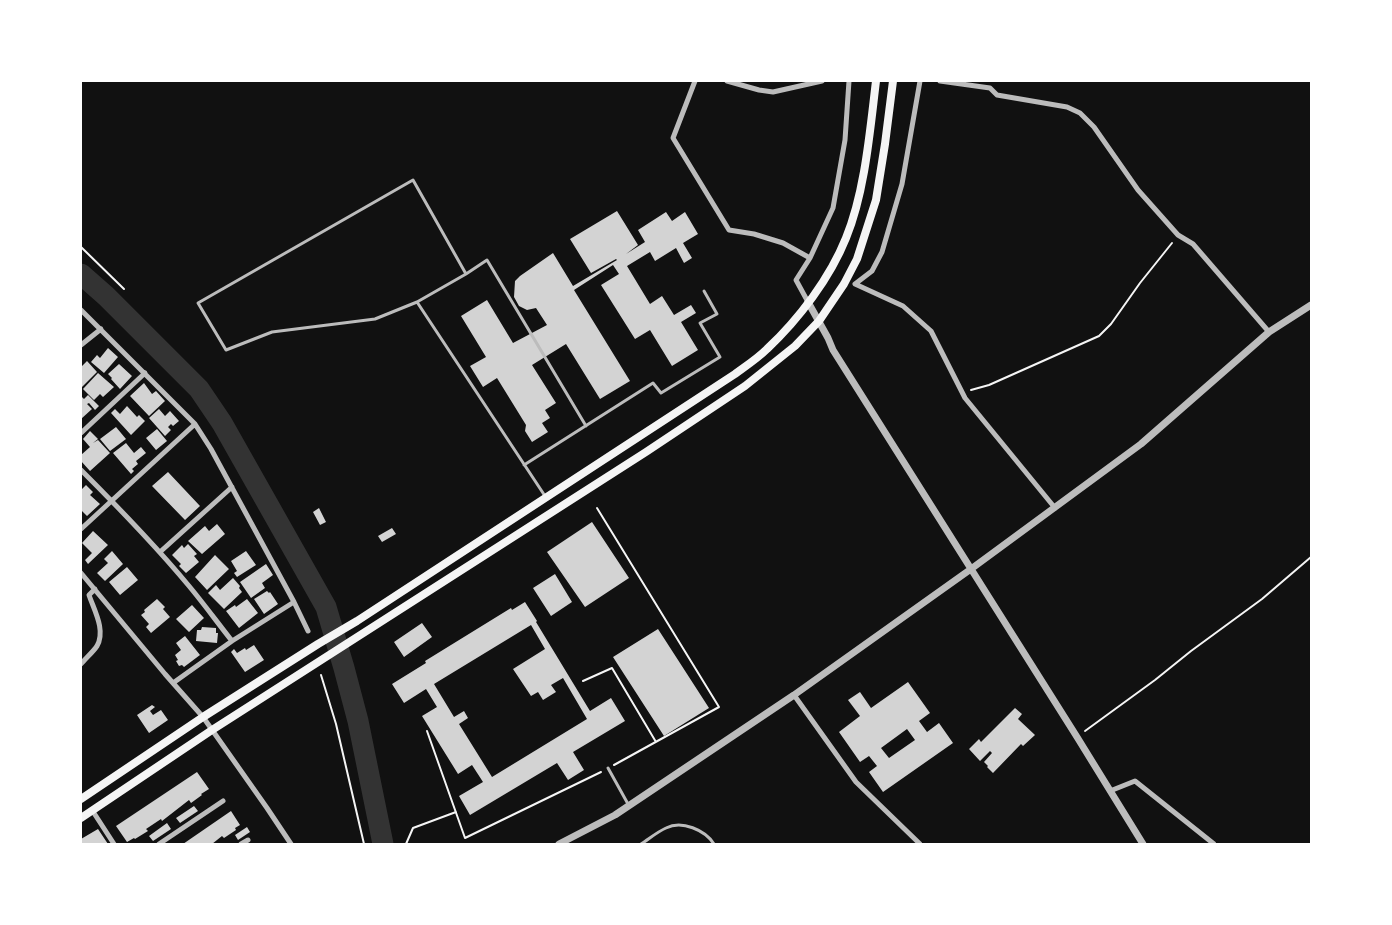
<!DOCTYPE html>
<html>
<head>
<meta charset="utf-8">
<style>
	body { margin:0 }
	#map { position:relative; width:1392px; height:925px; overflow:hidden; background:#111; font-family:"Asap Condensed",sans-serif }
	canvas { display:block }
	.frame { position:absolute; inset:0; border:82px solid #fff; pointer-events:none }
</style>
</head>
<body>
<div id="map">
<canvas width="1392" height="925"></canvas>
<div class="frame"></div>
</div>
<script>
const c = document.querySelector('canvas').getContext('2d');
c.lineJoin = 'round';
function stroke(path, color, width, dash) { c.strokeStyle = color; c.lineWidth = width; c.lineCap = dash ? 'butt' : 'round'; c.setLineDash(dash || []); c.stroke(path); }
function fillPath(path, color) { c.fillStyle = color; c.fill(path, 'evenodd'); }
const river = new Path2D(`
	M81 274 106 296 199 389 222 423 326 607 344 668 358 721 383 844`);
const building = new Path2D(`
	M617 211 638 245 626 254 645 242 638 230 666 212 672 221 685 212 698 234 683 243 692 258 684 263 676 248 655 261 650 252 627 266 650 304 662 296 674 315 691 305 696 313 681 322 698 350 672 366 650 330 635 339 601 285 619 274 613 265 574 290 630 381 600 399 566 344 532 365 556 403 545 410 550 418 542 423 548 432 532 442 525 431 526 425 497 378 483 387 470 366 486 357 461 316 487 300 513 343 547 325 536 308 527 310 519 306 514 297 515 281 520 276 553 253 573 286 617 260 616 259 591 273 570 239Z
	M108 348 118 357 104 373 91 362 97 355 100 358Z
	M87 361 97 372 81 388V367Z
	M119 364 132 376 120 389 111 379 112 378 108 374Z
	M98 373 114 387 103 397 100 394 94 400 83 389Z
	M144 383 152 394 156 391 165 401 149 416 130 396Z
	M88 395 99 406 95 410 89 403 87 404 92 409 81 419V396L84 399Z
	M127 406 137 417 139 415 145 421 131 435 111 413 115 409 120 414Z
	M159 409 165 416 170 411 179 421 173 426 171 424 168 427 171 430 165 436 149 418Z
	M116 427 126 439 110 451 100 439Z
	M157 429 167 441 156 450 146 438Z
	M90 431 98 439 93 443 98 440 110 453 90 471 81 461V455L90 447 83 439Z
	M126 443 134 453 141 447 146 453 136 461 138 464 132 469 134 471 131 474 113 453Z
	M168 472 200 506 185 520 152 486Z
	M86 485 93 492 90 495 100 504 87 516 81 510V490Z
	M319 508 326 522 320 525 313 512Z
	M592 522 629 578 585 607 547 552Z
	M217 524 225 534 202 554 188 541 205 526 209 531Z
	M392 528 396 534 382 542 378 536Z
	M93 531 108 545 88 564 85 560 92 553 82 543Z
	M188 544 197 554 194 556 199 562 186 573 179 566 181 564 172 555 182 545 184 548Z
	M112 551 123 564 105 581 97 573 108 563 104 559Z
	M246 551 256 565 237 577 234 573 237 571 231 561Z
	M215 555 229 569 207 590 195 577Z
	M266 564 273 575 262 583 265 588 251 598 240 582Z
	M127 567 138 580 120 595 109 582Z
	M555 574 572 602 551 616 533 588Z
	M233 578 240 586 239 588 242 592 224 609 208 593 216 585 220 590Z
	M267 591 269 593 270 592 278 604 264 614 254 599Z
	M157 599 165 607 163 609 170 617 151 633 146 627 149 624 141 615 145 612 144 610Z
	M247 599 258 613 239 628 226 611 235 605 236 607Z
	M525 602 537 621 536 622 590 711 611 698 625 721 573 752 584 770 568 780 557 763 470 815 459 796 483 782 472 765 458 774 422 716 437 707 426 689 404 703 392 684 426 663 425 661 511 608 512 610ZM531 625 545 649 513 669 531 696 538 692 543 700 556 692 551 685 563 678 587 719 492 777 459 724 468 718 464 711 454 717 434 684Z
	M192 605 204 618 189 632 176 619Z
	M422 623 432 637 404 657 394 642Z
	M202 627 216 628V633H218L217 643 196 641 197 630H201Z
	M658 629 709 708 664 736 613 657Z
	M185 636 200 655 184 667 182 665 179 666 176 661 178 660 175 655 181 650 176 643Z
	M254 645 264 660 245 672 231 652 234 649 237 653 245 648 246 650Z
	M908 682 930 713 919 721 927 732 939 723 953 743 883 792 869 772 877 766 869 756 860 762 839 732 860 716 848 700 860 692 871 708ZM907 729 915 740 889 758 881 748Z
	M152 705 155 707 150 711 153 715 161 710 168 720 149 733 137 715Z
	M1015 708 1022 714 1018 719 1035 735 1023 746 1021 744 993 773 987 767 988 766 984 762 992 753 990 751 980 761 969 749 979 739 981 742Z
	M197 772 209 789 201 794 202 795 191 803 189 800 162 821 161 819 146 829 148 831 135 839 134 838 127 842 116 826Z
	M194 806 198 811 180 823 176 818Z
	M231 811 240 825 235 828 236 830 224 838 222 836 212 844H183Z
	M167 823 171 829 153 841 149 836Z
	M247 827 250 832 238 840 235 835Z
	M98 829 108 844H81V839Z`);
const path = new Path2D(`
	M81 247 124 289
	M971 390 989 385 1099 336 1111 324 1140 283 1172 243
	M597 508 719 707 614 765
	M321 675 336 724 364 844
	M583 681 612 668 656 742
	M427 731 465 838 601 772
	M1085 731 1155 680 1191 651 1262 599 1311 557
	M406 844 413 828 456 812`);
const service = new Path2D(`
	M466 274 413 180 198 303 226 350 272 332 375 319 417 302 466 274 487 260 586 426
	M417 302 545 496
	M524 465 653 383 661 393 720 357 700 323 717 314 704 291
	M608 768 628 804
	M641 844C649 839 657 832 666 828 682 820 705 830 714 844`);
const minor = new Path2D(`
	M695 81 673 138 729 230 754 234 783 243 810 258
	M727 81 759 90 773 92 822 81
	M920 81 902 184 882 252 872 271 855 284 903 306 931 331 965 398 1055 508
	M940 81 990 88 997 95 1067 107 1080 113 1094 127 1138 190 1178 235 1193 244 1269 332
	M808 302 796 280 810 258 833 208 845 140 849 81
	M81 310 195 424 211 449 294 602 232 641 173 683
	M81 345 101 329
	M81 433 145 373
	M81 470C118 507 155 545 189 586 204 604 217 622 232 641
	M81 529 195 424
	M160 552 232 487
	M81 573 165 674 203 717 267 808 291 844
	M294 602 308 631
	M81 664C86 658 93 652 97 646 106 630 94 610 89 595L95 589
	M794 695 856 782 920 844
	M1110 791 1135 781 1214 844
	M92 810 114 844
	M159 844 223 801
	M241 844 248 840`);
const tertiary = new Path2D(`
	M808 302 828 338 833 350 1077 737 1143 844
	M559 844 615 815 794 695 971 569 1141 444 1269 332 1311 305`);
const primary = new Path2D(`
	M81 799 203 717 318 644 357 621 735 374C746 366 758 358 767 349 799 319 830 278 846 238 865 192 870 130 876 81
	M81 818 212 730 646 452 745 386 795 346 819 321 844 284 857 259 876 200 885 144 893 81`);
stroke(river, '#333', 21);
fillPath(building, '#d3d3d3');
stroke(path, '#f5f5f5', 2);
stroke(service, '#bcbcbc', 3);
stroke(minor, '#bcbcbc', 5);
stroke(tertiary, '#bcbcbc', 7);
stroke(primary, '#f5f5f5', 8);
</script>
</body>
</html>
